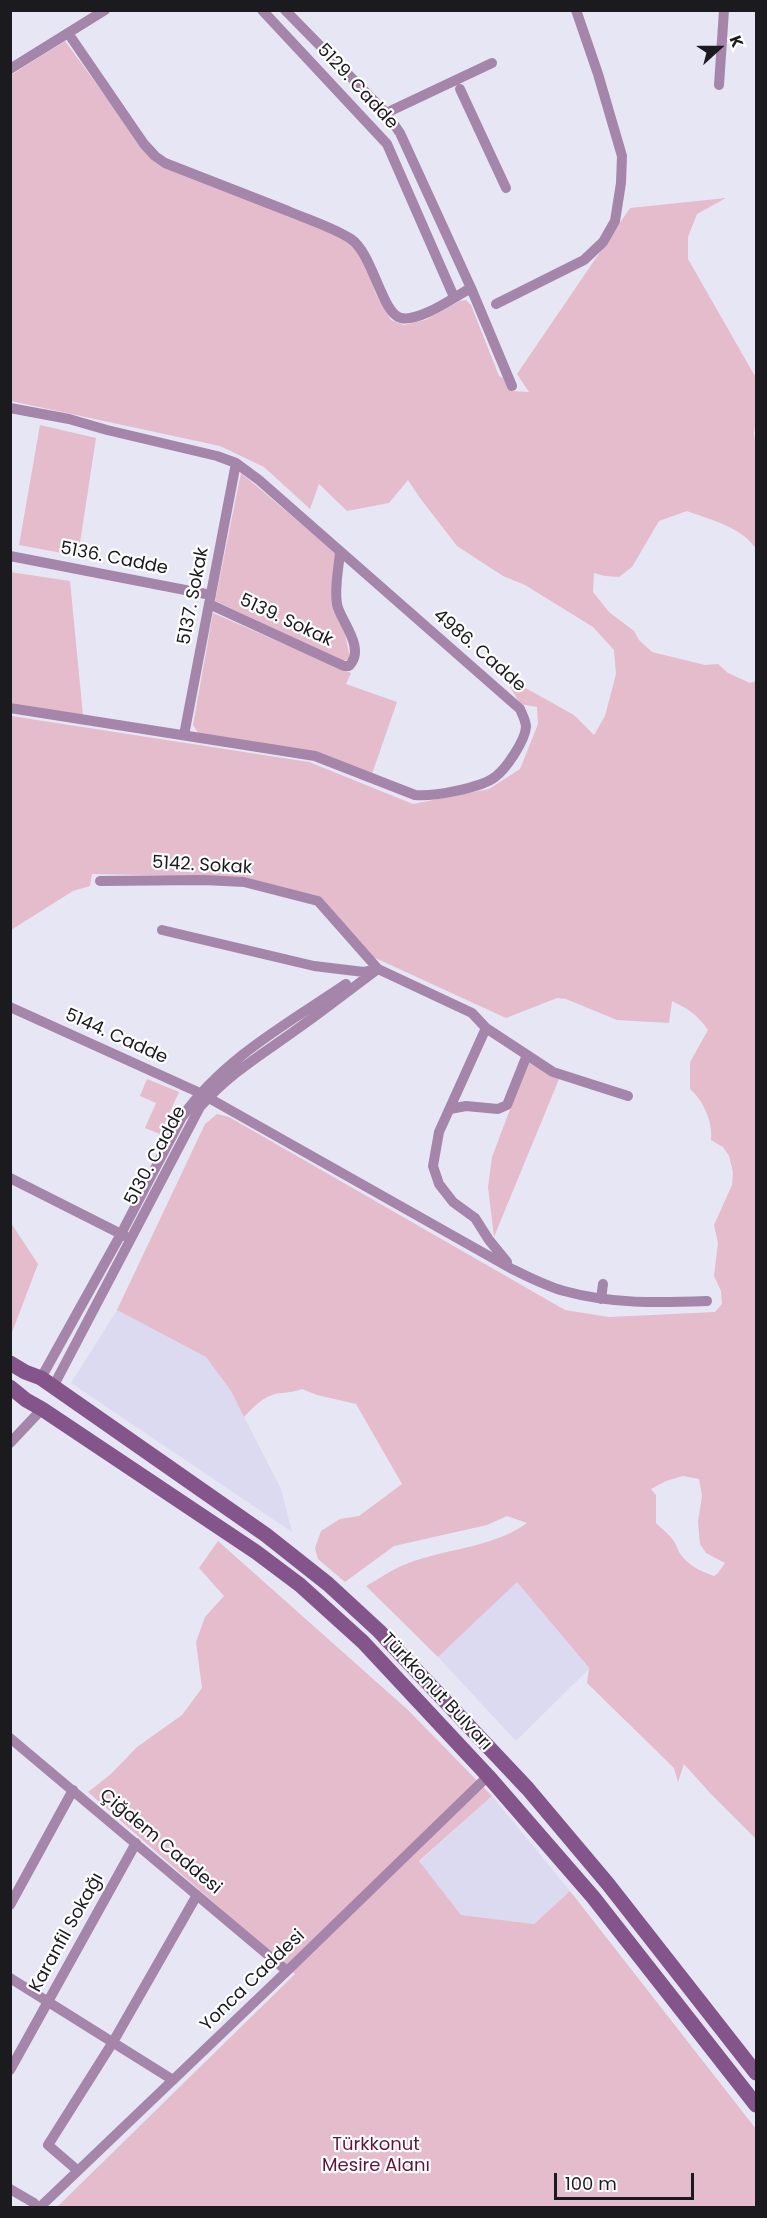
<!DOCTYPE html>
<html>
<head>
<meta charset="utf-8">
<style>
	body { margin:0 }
	#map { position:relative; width:767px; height:2218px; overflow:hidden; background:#e7e6f5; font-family:Poppins,sans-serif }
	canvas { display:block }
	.frame { position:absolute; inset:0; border:12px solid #1a1a1f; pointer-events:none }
	.north { position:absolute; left:689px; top:18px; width:60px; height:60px; -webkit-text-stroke:4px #fff; paint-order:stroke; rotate:69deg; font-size:16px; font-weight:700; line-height:24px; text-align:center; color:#1a1a1f }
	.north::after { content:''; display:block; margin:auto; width:21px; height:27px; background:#1a1a1f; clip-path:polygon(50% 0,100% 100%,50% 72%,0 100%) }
	.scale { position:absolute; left:554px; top:2173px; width:140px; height:27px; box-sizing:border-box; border:3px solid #1a1a1f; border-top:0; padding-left:8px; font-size:18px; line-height:21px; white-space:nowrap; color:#1a1a1f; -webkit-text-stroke:4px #fff; paint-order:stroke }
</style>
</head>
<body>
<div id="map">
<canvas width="767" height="2218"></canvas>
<div class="frame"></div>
<div class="north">K</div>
<div class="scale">100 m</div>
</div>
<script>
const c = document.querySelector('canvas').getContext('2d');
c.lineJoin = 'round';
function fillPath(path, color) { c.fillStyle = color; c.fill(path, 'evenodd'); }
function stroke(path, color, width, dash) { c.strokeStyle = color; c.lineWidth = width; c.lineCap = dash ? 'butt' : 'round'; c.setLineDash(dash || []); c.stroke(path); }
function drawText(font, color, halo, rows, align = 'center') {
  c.font = font + ' Poppins,sans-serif'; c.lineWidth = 4.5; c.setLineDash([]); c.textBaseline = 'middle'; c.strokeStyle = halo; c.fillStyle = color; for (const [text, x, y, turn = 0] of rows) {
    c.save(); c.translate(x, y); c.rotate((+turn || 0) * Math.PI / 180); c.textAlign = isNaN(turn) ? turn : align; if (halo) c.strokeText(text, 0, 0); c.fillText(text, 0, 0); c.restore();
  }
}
const built = new Path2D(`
	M117 1310 207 1357 231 1391 281 1489 292 1532 71 1383Z
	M517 1581 589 1669 516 1741 438 1657Z
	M492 1796 570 1891 534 1924 461 1915 419 1862Z`);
const green = new Path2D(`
	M65 41 148 154 343 237 365 257 375 292 391 320 404 325 425 320 460 301 466 300 471 305 499 376 505 379 513 391 529 392 517 374 630 208 726 198 697 214 688 237V259L756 378V416L754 434 756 447V549C742 527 711 520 687 511L659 521 632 567 619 577 605 576 594 573 593 592 609 612 634 631 639 640 652 652 705 665 718 664 728 673 750 683 756 681V1839L710 1793 684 1764 678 1782 674 1768 587 1683 589 1668 517 1582 438 1657 366 1586C377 1580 388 1572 399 1567 440 1548 490 1550 527 1523L507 1516 487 1525 394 1546 345 1582 318 1559 315 1548 321 1531 340 1519 359 1516 402 1484 356 1404 317 1395 302 1389C294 1392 290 1392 282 1393 265 1394 255 1406 244 1417L231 1391 206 1357 117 1310 205 1124 217 1114 229 1117 565 1310 609 1317 715 1312 722 1304 721 1291 714 1276 718 1243 714 1225 732 1185 733 1172 729 1156 723 1147 711 1140C713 1122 703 1100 690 1089V1062L708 1030C698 1015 687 1008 672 1001L669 1023 617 1020 566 999 557 998 506 1018 371 956 317 896 244 877 92 874 90 886 73 891 11 930V716L309 762 413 804 489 789 520 769 538 724 537 707 520 704 504 676 574 715 594 735 605 716 616 674 614 650 593 627 525 585 503 576 457 546 420 498 408 480 389 503 347 511 319 484 310 509 264 467 220 446 11 401V75ZM683 1476 699 1479 702 1496 698 1522 700 1544 706 1553 725 1563 718 1573 714 1576C700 1571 687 1565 679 1552 677 1548 676 1544 673 1540 668 1533 662 1529 656 1523V1495L651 1489 666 1481Z
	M40 425 96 438 78 556 19 545Z
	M241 473 335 552 344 629 350 658 344 661 215 601Z
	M10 572 70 581 83 715 11 703Z
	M213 613 351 673 346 684 397 702 372 774 199 734 193 725Z
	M528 1062 559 1079 494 1237 488 1187 492 1157Z
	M147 1079 179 1092 160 1134 145 1128 156 1103 140 1096Z
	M11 1223 38 1264 11 1335Z
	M218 1541 408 1710 492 1796 419 1861 461 1915 534 1924 570 1891 756 2129V2207L56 2208 295 1974 88 1792 111 1774 137 1747 182 1715 202 1688 196 1642 205 1617 224 1596 199 1568Z`);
const street = new Path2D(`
	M262 10 387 144 454 297
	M285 10 386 113 400 133 471 288 512 386
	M68 33 144 144 155 156 165 163C206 179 247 195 288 211 309 220 332 227 351 239 373 254 382 314 401 318 420 322 454 297 471 288
	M10 69 105 10
	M719 85 724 10
	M460 89 506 188
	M386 113 492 63
	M496 304 584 260 603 242 615 221 621 183 622 156 598 74 576 10
	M10 408 69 419 107 430 217 456 236 463 259 480 520 709C522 714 526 721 526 727 525 741 506 769 495 777 481 788 432 797 415 795L315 756 10 708
	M10 556 211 595
	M209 604 344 666H349C367 648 339 619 337 604 334 587 339 568 340 551
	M184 735 236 463
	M162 930 314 966 364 972 378 969 472 1013 486 1028 553 1072 628 1096
	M10 1007 200 1093 512 1269C529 1277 546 1286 564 1291 611 1304 658 1303 707 1301
	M486 1028 439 1132 433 1166 439 1184 453 1202 475 1218 489 1240 507 1262
	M450 1109 466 1106 498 1109 507 1105 527 1055
	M10 1178 125 1236
	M601 1299 603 1284
	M41 1378 121 1234 182 1117C224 1058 287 1024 346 984
	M53 1387 200 1107C232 1071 263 1054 300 1027 327 1008 352 988 378 969L318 901 244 882 204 880 100 881
	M10 1443 42 1409
	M10 1738 287 1971
	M10 1905 73 1790
	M10 1978 173 2080
	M10 2070 136 1843
	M77 2170 48 2145 113 2042 197 1895
	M10 2189 34 2203 37 2208
	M39 2208 287 1971 488 1776`);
const secondary = new Path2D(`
	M10 1363 25 1372 41 1378 266 1535 328 1584 379 1631 528 1789 608 1884 756 2073
	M10 1387 26 1400 42 1409 256 1552 300 1585 363 1642 488 1776 593 1897 756 2105`);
const streetNames = [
	["5129. Cadde",357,87,47],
	["5136. Cadde",114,559,11],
	["5137. Sokak",194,596,-79],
	["5139. Sokak",286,621,25],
	["4986. Cadde",479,651,41],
	["5142. Sokak",202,866,3],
	["5144. Cadde",116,1037,24],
	["5130. Cadde",156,1156,-62],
	["Türkkonut Bulvarı",436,1692,47],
	["Çiğdem Caddesi",160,1842,40],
	["Karanfil Sokağı",67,1933,-61],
	["Yonca Caddesi",253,1981,-44]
];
const parkNames = [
	["Türkkonut",376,2145],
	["Mesire Alanı",376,2166]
];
fillPath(built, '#dcdaf1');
fillPath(green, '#e5bccb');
stroke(street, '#a585aa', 10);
stroke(secondary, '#83558a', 15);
drawText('18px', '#1a1a1f', '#fff', streetNames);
drawText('18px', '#61153b', '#fff', parkNames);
</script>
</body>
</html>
